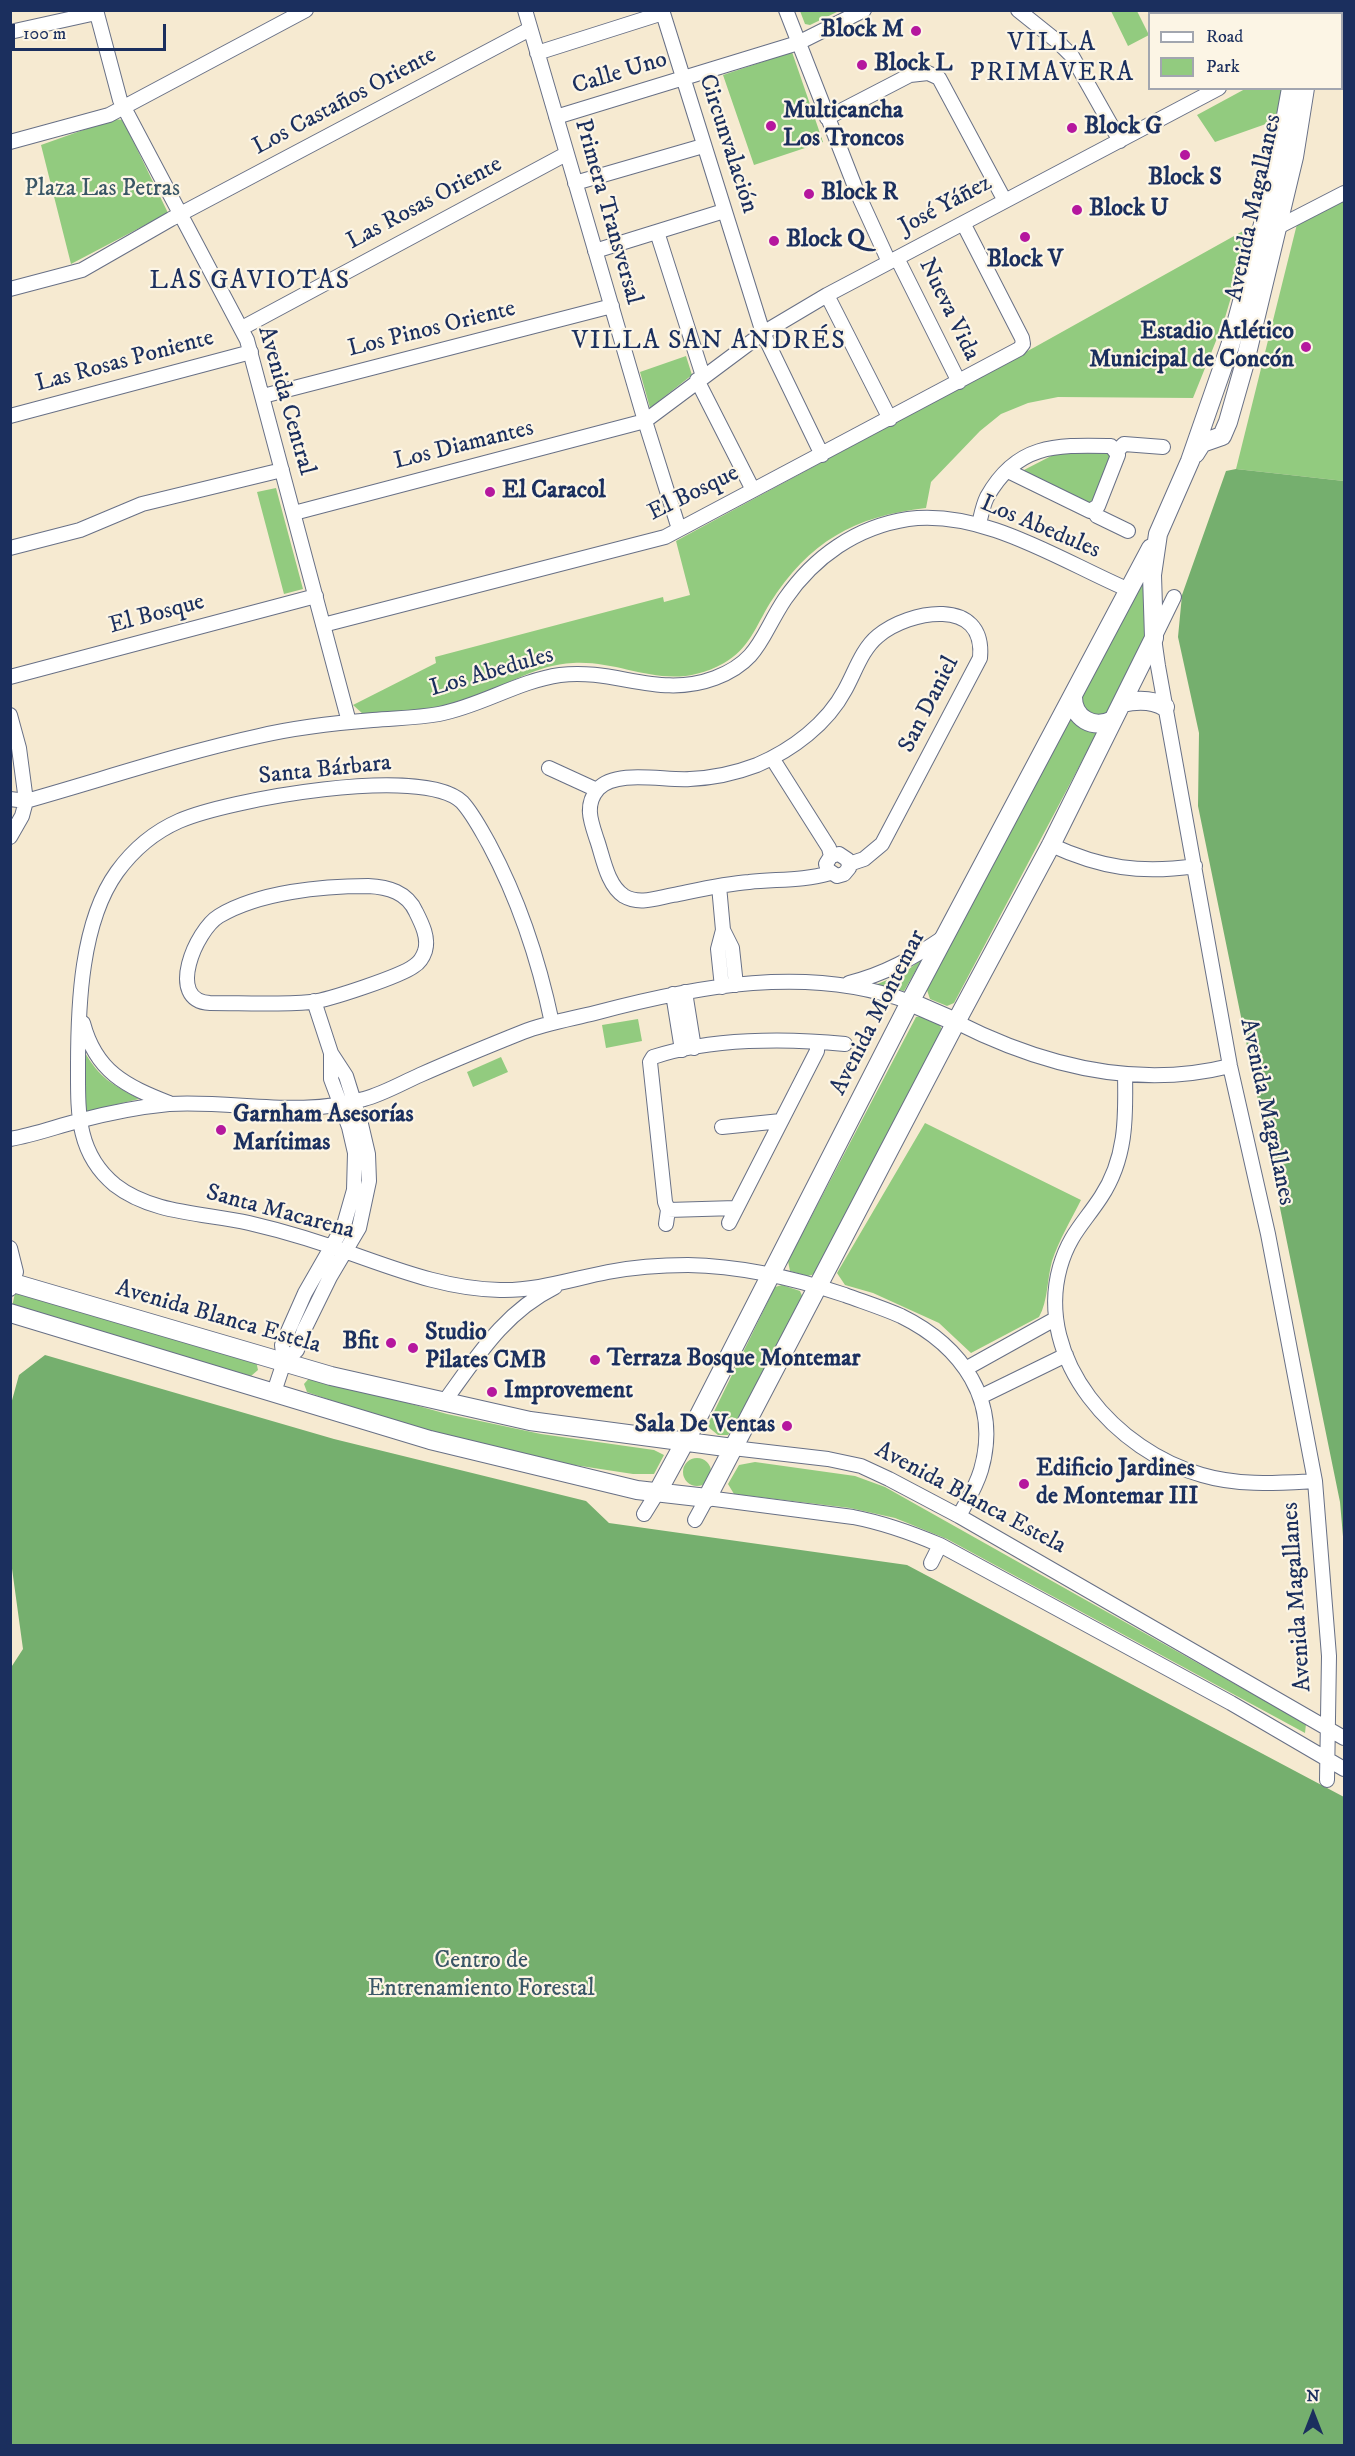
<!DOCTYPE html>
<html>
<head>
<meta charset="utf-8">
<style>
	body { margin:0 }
	#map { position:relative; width:1355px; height:2456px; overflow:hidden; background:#f6ead1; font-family:"IM FELL DW Pica",serif }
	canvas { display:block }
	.frame { position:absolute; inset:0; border:12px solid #1b2f5e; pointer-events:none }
	.legend { position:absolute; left:1148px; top:12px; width:195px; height:78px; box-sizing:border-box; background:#fcf5e5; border:2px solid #a2a6af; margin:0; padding:8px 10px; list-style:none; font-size:18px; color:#1b2f5e }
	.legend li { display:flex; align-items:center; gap:12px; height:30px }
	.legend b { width:30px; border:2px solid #a2a6af }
	.north { position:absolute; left:1283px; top:2384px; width:60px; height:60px; -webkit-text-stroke:4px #fcf5e5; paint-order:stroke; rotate:0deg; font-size:16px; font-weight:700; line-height:24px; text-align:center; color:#1b2f5e }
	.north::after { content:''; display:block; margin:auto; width:21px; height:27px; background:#1b2f5e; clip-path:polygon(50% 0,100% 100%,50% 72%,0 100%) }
	.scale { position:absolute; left:12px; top:24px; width:154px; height:27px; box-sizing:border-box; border:3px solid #1b2f5e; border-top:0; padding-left:8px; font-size:18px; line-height:21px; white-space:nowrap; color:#1b2f5e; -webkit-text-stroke:4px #fcf5e5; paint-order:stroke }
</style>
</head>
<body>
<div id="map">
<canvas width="1355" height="2456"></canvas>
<div class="frame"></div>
<ul class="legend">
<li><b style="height:8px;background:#fff"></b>Road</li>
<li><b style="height:16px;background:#92cb7f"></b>Park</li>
</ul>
<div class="north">N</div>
<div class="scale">100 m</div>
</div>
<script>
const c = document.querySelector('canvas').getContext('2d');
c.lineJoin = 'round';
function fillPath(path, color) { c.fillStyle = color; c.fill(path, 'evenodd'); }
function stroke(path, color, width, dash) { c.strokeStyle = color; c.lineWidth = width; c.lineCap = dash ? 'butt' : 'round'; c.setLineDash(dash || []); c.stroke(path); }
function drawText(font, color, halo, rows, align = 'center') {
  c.font = font + ' "IM FELL DW Pica",serif'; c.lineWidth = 4.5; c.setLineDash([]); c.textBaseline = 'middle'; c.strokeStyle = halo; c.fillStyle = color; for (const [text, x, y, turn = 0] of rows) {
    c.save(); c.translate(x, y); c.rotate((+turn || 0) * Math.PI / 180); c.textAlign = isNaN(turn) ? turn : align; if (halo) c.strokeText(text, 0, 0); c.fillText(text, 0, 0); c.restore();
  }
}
const green = new Path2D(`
	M800 11H839L810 25 805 24Z
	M1111 11H1137L1149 35 1128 46Z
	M792 52 823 142 754 165 723 75Z
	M1245 89H1283L1280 119 1215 142 1197 115Z
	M114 119 123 120 168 213 71 264 41 145Z
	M1344 201V481L1236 469 1297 224Z
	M1252 226 1224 321 1193 398 1058 397 1028 403 1001 414 980 431 931 482 926 508C854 516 809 542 770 603 756 626 749 649 724 663 667 695 627 660 573 663 536 665 509 684 475 697 440 712 401 711 363 714L353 705 436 663 435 657 663 597 664 602 690 595 676 541 1035 347Z
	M686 356 692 375 650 408 640 372Z
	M1073 452 1107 453 1111 457 1095 497 1090 503 1022 471 1057 453Z
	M276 488 303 589 284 594 257 492Z
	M1144 577 1148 635 1105 716 1093 718 1079 701Z
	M1071 714 1099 729 954 1003 947 1006 930 999 927 990Z
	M923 958 904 991 875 985 904 973Z
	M922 1016 939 1024 943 1031 815 1274 808 1276 790 1271 788 1261 916 1017Z
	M638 1019 642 1041 606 1048 602 1025Z
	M84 1051C100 1079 112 1084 139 1099L85 1112Z
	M501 1057 508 1072 473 1087 467 1072Z
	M925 1123 1081 1200C1071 1220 1059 1240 1052 1261 1047 1279 1048 1301 1039 1317L971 1353 939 1323 873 1293 845 1285 837 1273Z
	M782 1285 800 1291 803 1298 739 1420 728 1435H718L707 1426 775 1287Z
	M15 1293 103 1316 256 1361 258 1370 251 1376 12 1307Z
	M311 1376 447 1414 541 1434 654 1450 664 1455 654 1474H633L548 1461 397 1423 307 1392 304 1384Z
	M683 1472a14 14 0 1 1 28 0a14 14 0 1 1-28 0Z
	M755 1462 855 1476 885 1487 1306 1724 1305 1733 947 1539 895 1518 850 1508 734 1494 728 1484 739 1465Z`);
const forest = new Path2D(`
	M1236 469 1344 481V1548L1340 1502 1198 806 1199 733 1178 637 1182 595 1226 471Z
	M45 1355 334 1439 586 1501 609 1523 907 1565 1344 1797V2445H11L10 1669 23 1649 10 1554 11 1404 19 1375Z`);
const minor = new Path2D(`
	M96 10 120 100 247 340 349 722
	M525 10 645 421 679 529
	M662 10 763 333 822 455
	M786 10 857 192 889 262
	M1018 10 1058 42 1072 56 1120 141
	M1342 24 1344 22
	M10 32 96 13
	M537 53 663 13
	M556 117 798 43 864 10
	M827 118 910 75 928 73 939 78 1005 201
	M10 142 109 115 306 10
	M575 183 703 146
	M1271 226 1278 227 1344 193
	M657 232 703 376
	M595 251 724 211
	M897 258 959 382
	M10 289 82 270 171 219 530 29
	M827 295 890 419
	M242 328 566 154
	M697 380 753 490
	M263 396 612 306
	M10 416 251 352
	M1117 451 1124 444 1163 447
	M1093 510 1097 516 1128 531
	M294 513 645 421 763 333 827 295 1219 88
	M979 524C981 516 983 505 987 497 1017 443 1057 445 1111 446L1118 455 1098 506 1090 511 1008 471
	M10 548 80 530 142 504 282 470
	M1174 597 1154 638 1158 666 1230 1066 1268 1234 1315 1481 1329 1656 1327 1780
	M323 625 665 537 1019 349 1023 344 1022 338 963 223
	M10 677 316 596
	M10 715 19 748 26 801 22 816 10 837
	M772 758 829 848 831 856 826 864 828 870 837 876 844 874 849 868 848 860 839 854 831 856
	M549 768 597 790
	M10 799 26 801C104 779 181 753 259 736 297 727 335 723 373 720 395 718 417 718 439 714 481 706 518 681 560 675 616 668 659 699 715 678 760 661 761 635 785 599 814 557 856 527 908 519 984 509 1061 561 1129 590
	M1051 845C1101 868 1141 874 1195 866
	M830 873C803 881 776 879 749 882 723 884 698 890 673 895 657 898 639 905 624 896 607 885 603 857 597 840 591 822 584 805 598 789 616 769 665 781 690 779 713 778 736 773 757 765 792 750 827 724 845 690 855 672 862 649 878 636 909 610 986 596 980 658L882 844 864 859 849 864
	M368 886C388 887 407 892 416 912 422 924 429 938 425 951 423 957 419 963 414 966 401 976 329 1000 311 1002 278 1005 243 1003 210 1003 165 1001 196 930 219 916 259 892 322 886 368 886Z
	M719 886 723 930 718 949 722 987
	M723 930 732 948 736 985
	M849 983C885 974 913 958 944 937
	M685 992 694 1048
	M673 994 682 1050
	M956 1022C1041 1065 1135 1090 1230 1066
	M83 1023C96 1072 126 1086 169 1103
	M552 1023C539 961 519 900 489 844 481 830 473 814 462 802 423 764 226 800 179 821 154 832 133 850 117 872 81 922 78 1005 78 1066 78 1111 76 1153 115 1185 152 1214 205 1213 249 1223 288 1232 326 1244 364 1258 409 1274 452 1289 500 1290 537 1291 572 1279 608 1272 634 1267 661 1265 688 1265 742 1266 794 1278 845 1295 864 1302 883 1308 901 1316 962 1346 1001 1401 981 1470 976 1487 967 1501 959 1516
	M1125 1075C1126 1119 1126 1159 1101 1197 1084 1223 1069 1235 1060 1267 1034 1360 1117 1452 1202 1475 1239 1486 1277 1483 1315 1481
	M722 1127 781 1121
	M10 1139C34 1135 55 1127 78 1121 108 1113 138 1107 169 1104 234 1100 301 1118 364 1099 383 1094 402 1083 420 1075 454 1060 488 1046 523 1032 546 1023 571 1019 595 1013 696 986 809 964 910 1002
	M668 1210 736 1208
	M729 1223 817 1051V1042
	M666 1224 668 1210 665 1202 650 1062 653 1057C710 1038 786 1038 845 1044
	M10 1248 16 1272 10 1289
	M284 1362 297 1350 304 1330 330 1277 359 1228 369 1181 368 1154 361 1124 346 1076 331 1053 314 1001
	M967 1368 1055 1319
	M274 1392 284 1362 282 1345 305 1293 344 1225 354 1190 355 1153 349 1127 331 1079V1053
	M980 1397 1066 1355
	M444 1402C477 1357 503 1313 555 1287
	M733 1448 828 1459 861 1466 889 1479 959 1516 1344 1738
	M644 1514 657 1493
	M695 1520 707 1498 853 1517C884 1523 912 1533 940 1545L1231 1703 1344 1769
	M931 1563 940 1545`);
const major = new Path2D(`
	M1302 14V10
	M1316 14 1317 10
	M1195 454 1202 443 1222 436 1228 422 1244 366 1294 157 1305 88
	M1073 697C1073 718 1093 730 1113 720
	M1122 703C1136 700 1152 699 1165 707
	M910 1002 956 1022
	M10 1282 331 1376 530 1421 733 1448
	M10 1313 430 1440 637 1490 707 1498 956 1022 1051 845 1154 638 1152 575 1158 534 1190 461 1230 346 1263 224 1279 154 1291 88
	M657 1493 694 1425 910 1002 1151 548`);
const markers = [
	[916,31,6,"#b5179e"],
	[862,65,6,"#b5179e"],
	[771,126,6,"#b5179e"],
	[1072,128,6,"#b5179e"],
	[1185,155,6,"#b5179e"],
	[809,194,6,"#b5179e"],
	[1077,210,6,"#b5179e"],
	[1025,237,6,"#b5179e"],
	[774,241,6,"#b5179e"],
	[1306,347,6,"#b5179e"],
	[490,492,6,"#b5179e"],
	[221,1130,6,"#b5179e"],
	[391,1343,6,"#b5179e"],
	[413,1348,6,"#b5179e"],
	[595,1360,6,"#b5179e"],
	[492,1392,6,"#b5179e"],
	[787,1426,6,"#b5179e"],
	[1024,1484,6,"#b5179e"]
];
const poiNames = [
	["Block M",904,31,"right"],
	["Block L",874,65],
	["Multicancha",783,112],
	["Los Troncos",783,140],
	["Block G",1084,128],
	["Block S",1185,179,"center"],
	["Block R",821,194],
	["Block U",1089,210],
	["Block Q",786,241],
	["Block V",1025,261,"center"],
	["Estadio Atlético",1294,333,"right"],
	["Municipal de Concón",1294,361,"right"],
	["El Caracol",502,492],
	["Garnham Asesorías",233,1116],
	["Marítimas",233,1144],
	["Studio",425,1334],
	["Pilates CMB",425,1362],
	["Bfit",379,1343,"right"],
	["Terraza Bosque Montemar",607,1360],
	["Improvement",504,1392],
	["Sala De Ventas",775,1426,"right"],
	["Edificio Jardines",1036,1470],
	["de Montemar III",1036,1498]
];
const streetNames = [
	["Calle Uno",620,74,-17],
	["Los Castaños Oriente",345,102,-28],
	["Circunvalación",727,144,72],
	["Las Rosas Oriente",425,204,-28],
	["José Yáñez",946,206,-28],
	["Avenida Magallanes",1255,208,-78],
	["Primera Transversal",607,212,74],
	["Nueva Vida",948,310,64],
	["Los Pinos Oriente",432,330,-14],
	["Las Rosas Poniente",125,362,-15],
	["Avenida Central",285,401,74],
	["Los Diamantes",464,446,-14],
	["El Bosque",694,494,-26],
	["Los Abedules",1040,528,23],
	["El Bosque",157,615,-15],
	["Los Abedules",492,673,-16],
	["San Daniel",930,705,-63],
	["Santa Bárbara",325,771,-6],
	["Avenida Montemar",879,1013,-63],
	["Avenida Magallanes",1266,1112,78],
	["Santa Macarena",280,1213,15],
	["Avenida Blanca Estela",218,1318,16],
	["Avenida Blanca Estela",970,1499,28],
	["Avenida Magallanes",1298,1597,-94]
];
const parkNames = [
	["Plaza Las Petras",102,190],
	["Centro de",481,1962],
	["Entrenamiento Forestal",481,1990]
];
const neighbourhoodNames = [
	["VILLA",1052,45],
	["PRIMAVERA",1052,75],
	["LAS GAVIOTAS",250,283],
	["VILLA SAN ANDRÉS",709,343]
];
fillPath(green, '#92cb7f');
fillPath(forest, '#75af6e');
stroke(minor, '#687086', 16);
stroke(major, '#687086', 20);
stroke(minor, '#fff', 14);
stroke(major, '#fff', 18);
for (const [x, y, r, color] of markers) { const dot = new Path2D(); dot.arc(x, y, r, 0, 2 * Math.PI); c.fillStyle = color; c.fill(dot); stroke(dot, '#fcf5e5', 2); }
drawText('bold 24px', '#1b2f5e', '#fcf5e5', poiNames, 'left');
drawText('24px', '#1b2f5e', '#fcf5e5', streetNames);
drawText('24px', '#395666', '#fcf5e5', parkNames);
c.letterSpacing = '1.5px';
drawText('26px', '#1b2f5e', '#fcf5e5', neighbourhoodNames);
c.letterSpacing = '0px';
</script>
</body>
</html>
